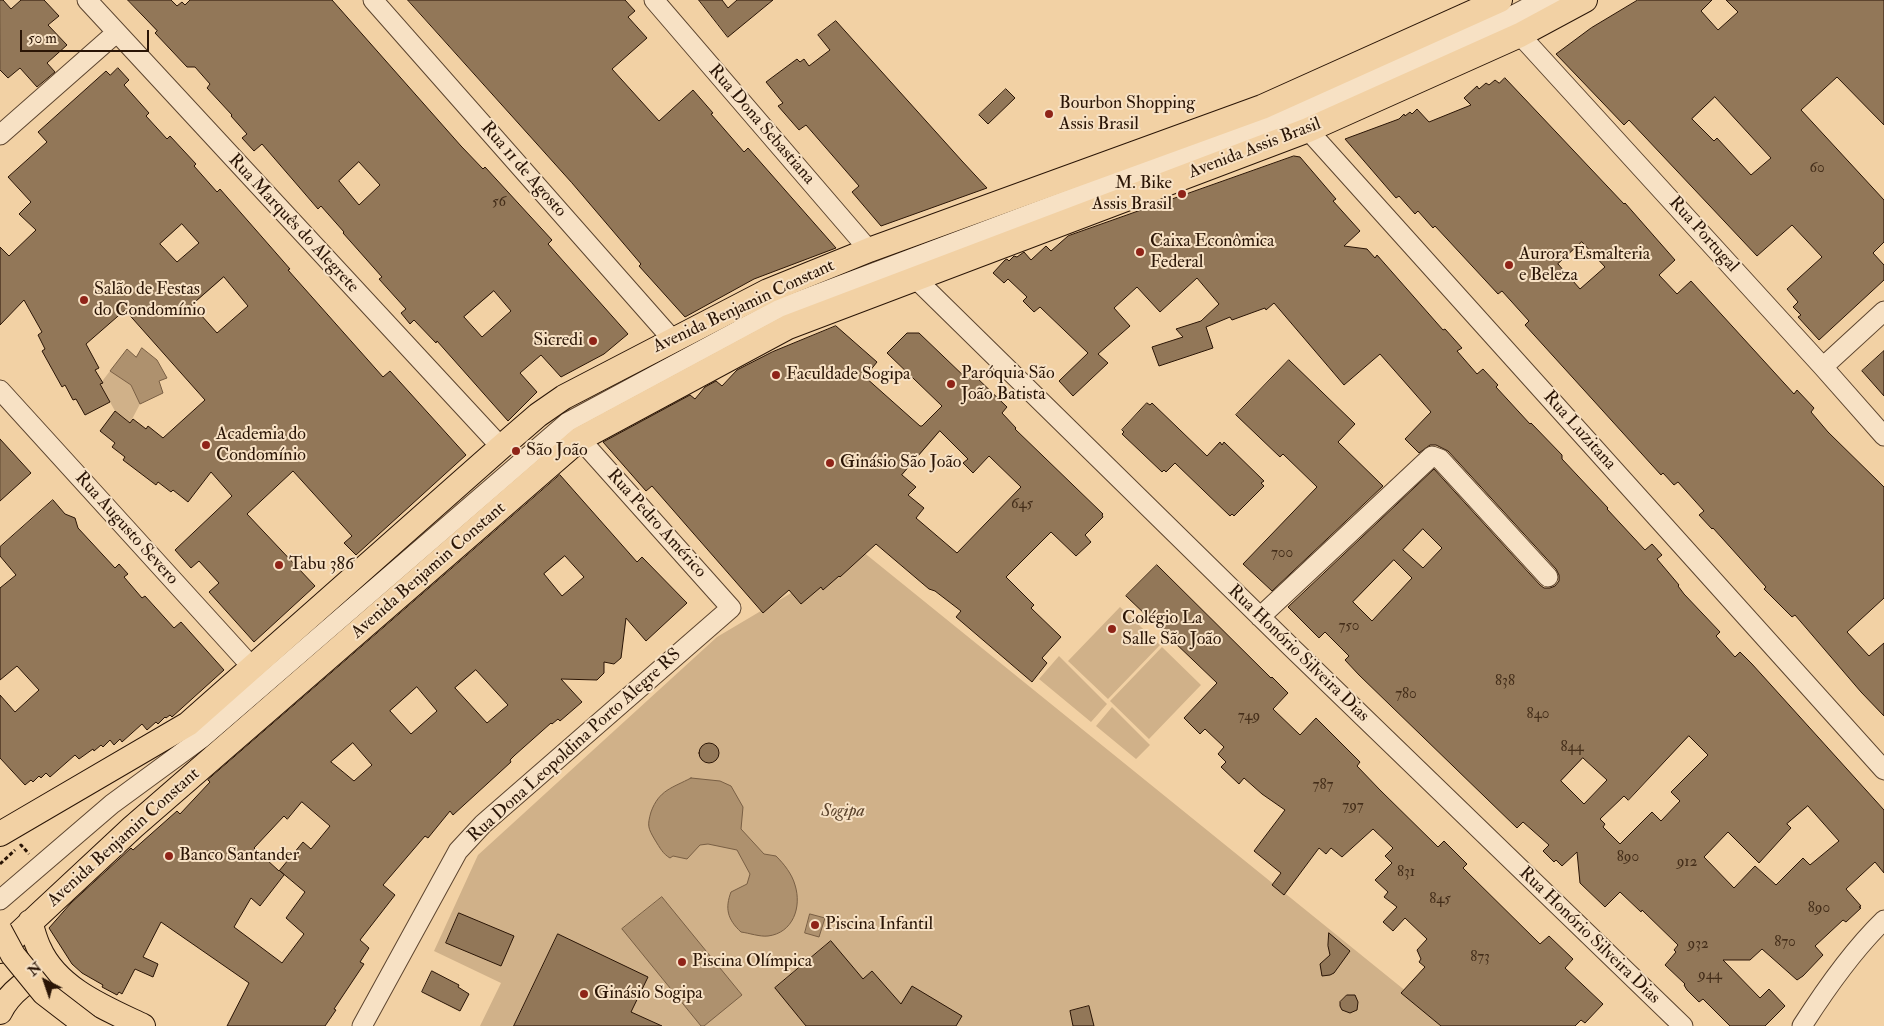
<!DOCTYPE html>
<html>
<head>
<meta charset="utf-8">
<style>
	body { margin:0 }
	#map { position:relative; width:1884px; height:1026px; overflow:hidden; background:#f2d1a4; font-family:"IM FELL Double Pica",serif }
	canvas { display:block }
	.north { position:absolute; left:20px; top:956px; width:50px; height:50px; -webkit-text-stroke:4px #f7e1c4; paint-order:stroke; rotate:319deg; font-size:14px; font-weight:700; line-height:20px; text-align:center; color:#2a1506 }
	.north::after { content:''; display:block; margin:auto; width:18px; height:22px; background:#2a1506; clip-path:polygon(50% 0,100% 100%,50% 72%,0 100%) }
	.scale { position:absolute; left:20px; top:30px; width:129px; height:22px; box-sizing:border-box; border:2px solid #2a1506; border-top:0; padding-left:6px; font-size:15px; line-height:18px; white-space:nowrap; color:#2a1506; -webkit-text-stroke:4px #f7e1c4; paint-order:stroke }
</style>
</head>
<body>
<div id="map">
<canvas width="1884" height="1026"></canvas>
<div class="north">N</div>
<div class="scale">50 m</div>
</div>
<script>
const c = document.querySelector('canvas').getContext('2d');
c.lineJoin = 'round';
function fillPath(path, color) { c.fillStyle = color; c.fill(path, 'evenodd'); }
function stroke(path, color, width, dash) { c.strokeStyle = color; c.lineWidth = width; c.lineCap = dash ? 'butt' : 'round'; c.setLineDash(dash || []); c.stroke(path); }
function drawText(font, color, halo, rows, align = 'center') {
  c.font = font + ' "IM FELL Double Pica",serif'; c.lineWidth = 4; c.setLineDash([]); c.textBaseline = 'middle'; c.strokeStyle = halo; c.fillStyle = color; for (const [text, x, y, turn = 0] of rows) {
    c.save(); c.translate(x, y); c.rotate((+turn || 0) * Math.PI / 180); c.textAlign = isNaN(turn) ? turn : align; if (halo) c.strokeText(text, 0, 0); c.fillText(text, 0, 0); c.restore();
  }
}
const green = new Path2D(`
	M110 371 131 385 140 404 130 423 115 411 100 384Z
	M862 551 1449 1026H480L501 983 434 951 478 855 717 637Z
	M1120 607 1160 645 1108 699 1068 661Z
	M1162 647 1201 685 1149 739 1110 701Z
	M1059 656 1107 704 1091 722 1039 679Z
	M1112 707 1150 745 1136 759 1096 726Z`);
const water = new Path2D(`
	M142 348 157 360 167 378 159 381 163 393 140 404 131 385 110 371 127 349 136 357Z
	M691 778 720 781 731 786 743 807 741 829 764 854 776 856C784 864 792 874 795 885 802 907 793 933 768 936 760 937 749 933 741 932 727 919 725 908 731 892L747 884 750 874 737 850 708 844 700 845 687 859 673 856 670 858C663 854 660 848 655 840 648 828 647 826 651 812 659 790 672 788 691 778Z
	M662 897 742 995 704 1026H701L622 929Z
	M810 914 825 918 819 937 805 933Z`);
const building = new Path2D(`
	M0 0H3L11 9 21 0H44L59 16 48 25 67 45 47 63 55 72 37 87 20 68 8 78 0 70Z
	M128 0H171L177 6 182 2 185 5 190 0H332L461 146 483 169 485 167 552 240 548 244 628 334 604 354 561 377 541 355 520 373 537 392 508 421 437 341 436 343 414 320 410 324 401 313 406 309 379 279 382 277 343 233 344 232 321 206 318 209 262 144 254 151 242 138 247 134 231 116 232 115 207 88 210 84 195 67H187L155 33 157 31ZM359 162 380 185 359 205 339 181ZM494 291 511 311 482 337 464 317Z
	M408 0H625L635 11 628 17 647 38 612 69 659 121 693 90 713 113 711 114 744 152 748 148 836 248 754 279 685 317 639 266 641 264 572 183Z
	M699 0H722L728 8 737 0H773L728 37Z
	M1638 0H1712L1701 11 1718 30 1738 12 1726 0H1884V125L1837 77 1801 110 1884 200V242L1873 253 1884 265V280L1819 340 1798 317 1801 315 1793 307 1798 302 1787 289 1822 257 1792 225 1757 256 1629 120 1624 125 1556 54 1591 28ZM1715 97 1771 158 1751 175 1717 138 1714 141 1692 119Z
	M836 21 962 161 987 188 881 226 852 192 859 186 806 125 799 130 778 106 783 103 766 82 797 59 800 62 804 59 809 66 830 50 818 35Z
	M118 68 129 80 124 85 149 113 146 116 167 139 170 136 196 164 194 166 217 192 220 189 290 269 288 270 383 377 390 371 466 455 356 555 344 543 352 536 293 471 247 514 315 586 254 642 209 592 219 583 199 561 191 568 175 550 232 496 211 472 188 502 173 490 171 492 158 482 156 485 123 460 125 457 112 447 115 443 100 431 115 411 130 423 133 419 146 429 148 426 163 438 205 400 125 310 86 344 99 368 95 370 103 383 100 384 110 402 85 415 76 399 73 400 65 385 62 387 42 351 45 349 38 335 42 332 24 300 0 325V247L9 256 36 230 19 214 31 202 8 177 47 142 38 132 106 71 110 75ZM182 224 199 243 177 262 160 244ZM224 277 248 306 217 333 192 305Z
	M1505 78 1624 204 1625 203 1675 260 1659 275 1677 294 1691 281 1794 394 1797 390 1814 408 1811 412 1828 432 1884 487V598L1847 632 1869 656 1884 643V716L1861 692 1795 615 1792 617 1764 589 1766 587 1713 528 1712 529 1699 515 1704 511 1678 482 1674 485 1663 473 1661 475 1525 325 1529 321 1502 291 1498 294 1435 226 1433 228 1418 211 1415 214 1399 196 1396 198 1345 139 1399 119 1404 114 1405 116 1410 112 1412 114 1417 109 1429 122 1471 105 1464 98 1477 86 1479 89 1486 83 1489 85 1495 80 1499 83ZM1582 242 1605 267 1580 289 1558 264Z
	M1006 89 1015 98 988 124 979 115Z
	M1294 156 1300 157 1336 199 1333 201 1360 231 1344 246 1367 249 1375 258 1377 255 1443 330 1445 329 1462 348 1457 351 1477 374 1483 369 1498 385 1496 387 1530 424 1531 423 1562 455V459L1608 508 1607 509 1645 550 1652 544 1662 555 1657 559 1679 585 1678 586 1684 594 1720 632 1716 636 1735 657 1740 652 1752 664 1884 810V873L1875 862 1846 889 1861 906 1859 907 1861 908 1846 922 1843 920 1815 946 1823 955 1803 976 1797 980 1762 949 1750 960H1723L1760 998 1769 989 1785 1006 1765 1026H1730L1703 999 1699 1002 1687 990 1684 985 1685 984 1665 965 1676 952 1674 950 1678 945 1642 910 1641 912 1620 892 1605 907 1580 883 1577 852 1562 866 1556 860 1554 862 1543 851 1549 845 1523 822 1517 828 1359 675 1345 660 1349 656 1325 632 1319 638 1288 607 1434 469 1540 585 1544 588H1550L1555 586 1559 581V575L1556 569 1448 451 1436 445H1430L1419 453 1405 439 1431 412 1380 354 1344 385 1274 303 1266 310 1265 308 1232 320 1230 317 1206 327 1213 348 1159 366 1152 347 1183 337 1176 329 1201 321 1219 304 1197 278 1160 312 1137 287 1114 308 1130 326 1098 354 1108 363 1073 396 1059 381 1088 353 1040 307 1034 312 1023 301 1027 297 1008 279 1004 283 993 273 1005 260 1007 259 1009 261 1014 256 1017 257 1024 252 1031 260 1046 246 1051 251 1068 236ZM1423 529 1442 548 1423 568 1403 550ZM1394 560 1412 578 1372 621 1353 602ZM1689 736 1708 755 1671 792 1680 801 1661 821 1652 812 1620 844 1603 827 1605 824 1600 819 1624 796 1628 800ZM1583 758 1607 780 1584 804 1561 781ZM1808 806 1839 841 1810 865 1803 858 1776 885 1755 866 1734 888 1704 857 1728 832 1759 863 1791 828 1787 824Z
	M836 326 877 362 865 377 920 426H922L942 406 887 353 907 333H919L968 380 973 374 1007 407 1002 413 1016 428 1015 429 1103 514 1102 515 1103 517 1085 535 1091 542 1076 556 1051 532 1006 577 1034 605 1031 608 1061 637 1042 658 1047 663 1032 682 956 617 961 611 935 591 929 589 876 544 840 577 839 576 823 590 821 587 801 604 789 590 763 613 652 486 646 491 603 442 690 395 695 399 705 387 716 381 722 386 737 370 772 352ZM940 431 968 459 963 463 973 473 989 456 1021 487 957 553 916 518 924 508 908 495 916 487 902 475Z
	M1884 351V396L1862 371Z
	M1289 360 1355 424 1338 442 1383 486 1272 591 1243 564 1317 487 1283 454 1280 457 1236 415Z
	M1147 403 1150 405 1152 403 1207 456 1220 442 1222 445 1224 442 1264 481 1261 483 1264 486 1234 516 1232 514 1230 516 1175 463 1166 472 1164 470 1162 472 1122 434 1124 432 1122 430Z
	M0 439 31 473 0 501Z
	M560 475 637 562 642 557 687 603 646 641 626 618 621 658 614 664 604 662V673L597 680 561 679 582 702 560 721 558 719 552 724 551 723 515 755 510 760 511 762 453 815 450 811 428 838 425 836 383 885 395 895 360 940 369 948 360 962 364 964 334 1009 336 1010 325 1026H227L249 983 161 922 143 957 158 964 153 977 135 969 122 994 119 992 117 995 102 987 103 985 82 973 72 964 49 928 71 903 131 848 133 850 177 811 180 814 210 782 208 780ZM565 556 584 577 562 596 544 574ZM476 670 508 705 487 723 455 688ZM417 687 437 711 411 734 390 711ZM353 743 372 765 354 781 331 762ZM302 802 330 826 311 849 303 842 279 871 254 848 284 816 287 819ZM280 871 305 892 286 918 304 934 282 963 234 927 251 898 260 906 284 875Z
	M53 500 65 514 75 518 78 528 115 568 119 564 128 574 124 577 142 598 145 596 174 628 181 622 224 670 172 717 170 715 166 718 165 717 158 724 156 722 147 730 142 724 122 742 120 739 114 745 110 740 103 747 101 745 94 751 93 749 79 759 75 755 50 777 46 773 41 778 39 776 33 782 31 780 25 785 0 758V695L15 712 39 690 17 666 0 680V588L16 575 0 556V547Z
	M1157 565 1271 678 1272 677 1288 693 1273 709 1300 735 1316 718 1360 762 1357 766 1380 790 1438 847 1444 841 1467 864 1463 868 1540 944 1549 936 1573 959 1565 968 1603 1004 1585 1023 1581 1020 1575 1026H1441L1401 993 1425 967 1419 962 1421 959 1417 950 1427 939 1405 918 1393 931 1383 922 1397 907 1384 897 1388 892 1375 880 1392 863 1385 856 1393 848 1373 829 1342 857 1331 848 1326 854 1319 848 1284 895 1272 885 1281 873 1254 851 1285 810 1262 794 1244 778 1239 784 1221 767 1226 762 1218 754 1224 747 1205 729 1200 734 1184 718 1217 683 1126 596Z
	M699 753a10 10 0 1 1 20 0a10 10 0 1 1-20 0Z
	M459 913 514 936 501 966 446 943Z
	M1329 933 1350 951 1334 973 1330 975 1322 976 1320 964 1330 955 1328 946Z
	M558 934 648 977 631 1012 662 1026H514Z
	M831 941 863 979 872 971 901 1004 912 986 962 1016 956 1026H806L775 988Z
	M432 971 459 985 458 987 469 994 460 1011 422 992Z
	M1347 995H1355L1358 1002 1357 1010 1350 1013 1342 1010 1340 1006V1002Z
	M1089 1006 1094 1026H1073L1070 1011Z`);
const path = new Path2D(`
	M20 846 21 845 29 854
	M0 864 15 850`);
const minor = new Path2D(`
	M87 0 501 447
	M373 0 673 340
	M654 0 869 250
	M1556 0 1520 35 1823 367 1884 436
	M1296 124 1308 130 1884 770
	M0 135 116 33
	M916 279 1291 647 1683 1026
	M1823 367 1884 311
	M0 390 252 667
	M1260 617 1432 456 1440 459 1548 577
	M0 900 112 804 202 738 568 422 778 309 1285 118 1512 16 1542 0
	M362 1026 458 851 483 824 731 608 580 439
	M1802 1026C1825 990 1853 950 1884 920`);
const major = new Path2D(`
	M0 834 188 724 501 447 538 415 564 397 768 291 869 250 1262 107 1500 0
	M30 922C33 931 35 940 39 948 57 989 105 1008 143 1026
	M0 951 133 827 580 439 788 327 1308 130 1520 35 1585 0
	M0 1012C10 991 29 980 49 968`);
const majorBridge = new Path2D(`
	M0 931 13 955 44 993 87 1026`);
const markers = [
	[1049,114,5,"#8f2418"],
	[1182,194,5,"#8f2418"],
	[1140,252,5,"#8f2418"],
	[1509,265,5,"#8f2418"],
	[84,300,5,"#8f2418"],
	[593,341,5,"#8f2418"],
	[776,375,5,"#8f2418"],
	[951,384,5,"#8f2418"],
	[206,445,5,"#8f2418"],
	[516,451,5,"#8f2418"],
	[830,463,5,"#8f2418"],
	[279,565,5,"#8f2418"],
	[1112,629,5,"#8f2418"],
	[169,856,5,"#8f2418"],
	[815,925,5,"#8f2418"],
	[682,962,5,"#8f2418"],
	[584,994,5,"#8f2418"]
];
const numberNames = [
	["60",1817,169],
	["56",499,203],
	["645",1022,505],
	["700",1282,554],
	["750",1349,627],
	["838",1505,682],
	["780",1406,695],
	["840",1538,715],
	["749",1249,717],
	["844",1572,748],
	["787",1323,786],
	["797",1353,807],
	["890",1628,858],
	["912",1687,863],
	["831",1406,873],
	["845",1440,900],
	["890",1819,909],
	["870",1785,943],
	["932",1698,945],
	["873",1480,958],
	["944",1710,976]
];
const poiNames = [
	["Bourbon Shopping",1059,104],
	["Assis Brasil",1059,125],
	["M. Bike",1172,184,"right"],
	["Assis Brasil",1172,205,"right"],
	["Caixa Econômica",1150,242],
	["Federal",1150,263],
	["Aurora Esmalteria",1519,255],
	["e Beleza",1519,276],
	["Salão de Festas",94,290],
	["do Condomínio",94,311],
	["Sicredi",583,341,"right"],
	["Paróquia São",961,374],
	["João Batista",961,395],
	["Faculdade Sogipa",786,375],
	["Academia do",216,435],
	["Condomínio",216,456],
	["São João",526,451],
	["Ginásio São João",840,463],
	["Tabu 386",289,565],
	["Colégio La",1122,619],
	["Salle São João",1122,640],
	["Banco Santander",179,856],
	["Piscina Infantil",825,925],
	["Piscina Olímpica",692,962],
	["Ginásio Sogipa",594,994]
];
const streetNames = [
	["Rua Dona Sebastiana",761,125,49],
	["Avenida Assis Brasil",1255,149,-21],
	["Rua 11 de Agosto",523,170,49],
	["Rua Marquês do Alegrete",293,224,47],
	["Rua Portugal",1703,235,48],
	["Avenida Benjamin Constant",744,307,-25],
	["Rua Luzitana",1579,431,48],
	["Rua Pedro Américo",656,524,48],
	["Rua Augusto Severo",126,529,48],
	["Avenida Benjamin Constant",429,571,-41],
	["Rua Honório Silveira Dias",1298,654,44],
	["Rua Dona Leopoldina Porto Alegre RS",575,746,-42],
	["Avenida Benjamin Constant",124,838,-42],
	["Rua Honório Silveira Dias",1589,936,44]
];
const parkNames = [
	["Sogipa",843,812]
];
fillPath(green, '#d0b189');
fillPath(water, '#ae916e');
stroke(water, '#795f44', 1);
fillPath(building, '#927758');
stroke(building, '#2a1506', 1);
stroke(minor, '#5c442e', 21);
stroke(major, '#2a1506', 26);
stroke(path, '#2a1506', 3, [4, 2.5]);
stroke(minor, '#f7e1c4', 19);
stroke(major, '#f2d1a4', 24);
stroke(majorBridge, '#2a1506', 26, []);
stroke(majorBridge, '#f2d1a4', 24);
for (const [x, y, r, color] of markers) { const dot = new Path2D(); dot.arc(x, y, r, 0, 2 * Math.PI); c.fillStyle = color; c.fill(dot); stroke(dot, '#f7e1c4', 2); }
drawText('15px', '#442e1a', null, numberNames);
drawText('18px', '#2a1506', '#f7e1c4', poiNames, 'left');
drawText('18px', '#2a1506', '#f7e1c4', streetNames);
drawText('italic 18px', '#5c442d', '#f7e1c4', parkNames);
</script>
</body>
</html>
